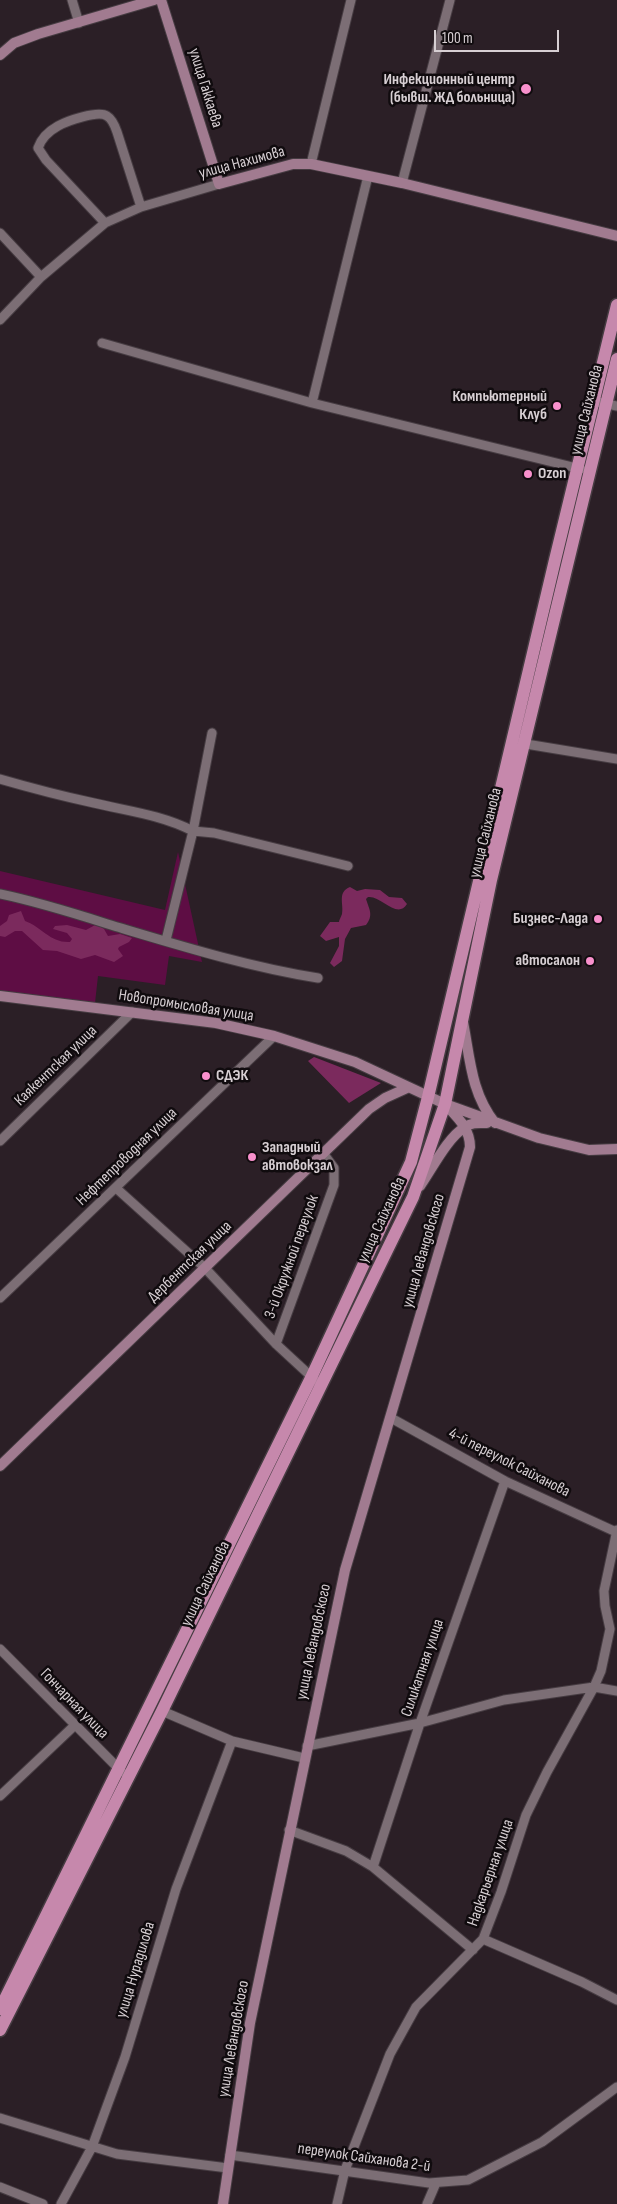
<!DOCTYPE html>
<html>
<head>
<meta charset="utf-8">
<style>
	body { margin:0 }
	#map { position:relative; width:617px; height:2204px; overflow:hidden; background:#2b1f26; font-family:"Sofia Sans Condensed",sans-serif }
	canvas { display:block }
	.scale { position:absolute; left:434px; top:30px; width:125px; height:22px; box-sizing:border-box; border:2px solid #d7cfd3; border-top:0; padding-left:6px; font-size:15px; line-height:18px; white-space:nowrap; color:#d7cfd3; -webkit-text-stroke:4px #100b0e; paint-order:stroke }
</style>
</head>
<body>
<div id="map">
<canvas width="617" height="2204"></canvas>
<div class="scale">100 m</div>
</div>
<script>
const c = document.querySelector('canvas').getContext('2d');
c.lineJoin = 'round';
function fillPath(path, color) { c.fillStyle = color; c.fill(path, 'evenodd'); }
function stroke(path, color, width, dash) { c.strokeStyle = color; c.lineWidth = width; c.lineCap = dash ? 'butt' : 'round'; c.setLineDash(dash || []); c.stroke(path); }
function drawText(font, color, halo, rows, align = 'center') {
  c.font = font + ' "Sofia Sans Condensed",sans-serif'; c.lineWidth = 5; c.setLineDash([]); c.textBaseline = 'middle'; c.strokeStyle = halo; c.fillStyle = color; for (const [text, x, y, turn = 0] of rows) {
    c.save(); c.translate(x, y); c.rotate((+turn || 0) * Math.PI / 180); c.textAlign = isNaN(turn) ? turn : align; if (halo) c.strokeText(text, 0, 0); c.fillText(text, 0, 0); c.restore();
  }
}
const green = new Path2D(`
	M178 852 202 962 169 956 165 985 98 976 95 1003 0 991V871L165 910Z`);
const forest = new Path2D(`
	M350 887 357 891 365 889 380 890 389 897 402 898 407 904C397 920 381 895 368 897L366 899C369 909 374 915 366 925L351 928 345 939 342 961 334 967 330 963 339 946V937L326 941 320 936 330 922H339C339 920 341 917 342 914 344 904 337 892 350 887Z
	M21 911 25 921C42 927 50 943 70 942L72 939 67 933 53 929 55 926 67 925 86 930 97 924 104 929 108 936 120 934 132 938 129 942 119 947 118 949 123 956 114 962 95 955 81 959 57 951 43 950 22 931H15L5 937 0 936V926L7 921 9 915Z
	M314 1057 381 1083 349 1103 308 1061Z`);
const street = new Path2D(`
	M72 0 79 23
	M311 164 351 0
	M402 183 450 0
	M105 223 46 160 38 148C41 139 49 131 58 126 67 121 98 110 107 116 112 119 115 126 117 132L141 207
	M0 233 41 277
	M0 320 41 277 105 223 141 207 219 184
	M102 343 312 403 581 469
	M593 401 617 406
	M312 403 368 176
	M212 733 193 831 214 833 348 866
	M520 743 617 759
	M0 779C31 788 62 796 94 803 128 811 162 815 193 831L166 940
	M0 894C39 902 76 914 114 926 181 946 249 967 318 978
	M0 1141 132 1012
	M116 1188 205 1268 276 1344 315 1380
	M0 1298 274 1036
	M276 1344 334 1185V1168L323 1153
	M391 1418 505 1481 616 1532
	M0 1649 122 1772
	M162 1711 232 1741 304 1758
	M307 1746 420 1723 504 1700 594 1687 617 1691
	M0 1796 74 1726
	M289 1830 346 1851 373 1867 473 1950
	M373 1867 420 1723 505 1481
	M483 1939 582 1982 617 2000
	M0 2118 117 2154 228 2168
	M230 2155 429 2183 468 2180 542 2142 617 2087
	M0 2187 43 2204
	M61 2204 92 2147 125 2057 176 1889 232 1741
	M337 2204 345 2170 390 2054 416 2007 483 1939 501 1892 526 1815 547 1772 594 1687 601 1671 610 1629 605 1606 604 1591 617 1530
	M427 2204 436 2183`);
const secondary = new Path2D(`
	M161 0 219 184 293 164H311L402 183 617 236
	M0 55 14 43 38 34 154 0
	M0 996 216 1023 274 1036 355 1062 445 1104 539 1138 589 1150 617 1149
	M463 1022C470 1058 471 1093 495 1123
	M420 1186C432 1169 447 1138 465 1127 472 1122 479 1123 487 1123
	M0 1466 369 1109 385 1098 407 1088
	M223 2204 250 2023 345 1570 470 1147C470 1128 457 1117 445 1104`);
const primary = new Path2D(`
	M0 2009 311 1378 411 1162 428 1097 555 560 617 305
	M0 2030 162 1711 413 1197 445 1104 491 880 617 359`);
const markers = [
	[526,89,6,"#f890cc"],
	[557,406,5,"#f890cc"],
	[528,474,5,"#f890cc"],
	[598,919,5,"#f890cc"],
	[590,961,5,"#f890cc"],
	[206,1076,5,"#f890cc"],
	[252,1157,5,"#f890cc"]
];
const poiNames = [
	["Инфекционный центр",515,80],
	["(бывш. ЖД больница)",515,98],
	["Компьютерный",547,397],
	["Клуб",547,415],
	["Ozon",538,474,"left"],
	["Бизнес-Лада",588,919],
	["автосалон",580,961],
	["СДЭК",216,1076,"left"],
	["Западный",262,1148,"left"],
	["автовокзал",262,1166,"left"]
];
const streetNames = [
	["улица Гаккаева",205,88,73],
	["улица Нахимова",242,163,-15],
	["улица Сайханова",587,410,-76],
	["улица Сайханова",486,833,-76],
	["Новопромысловая улица",186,1006,9],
	["Каякентская улица",56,1066,-44],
	["Нефтепроводная улица",127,1157,-44],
	["улица Сайханова",382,1220,-65],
	["улица Левандовского",424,1251,-74],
	["3-й Окружной переулок",292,1257,-70],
	["Дербентская улица",190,1262,-44],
	["4-й переулок Сайханова",509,1463,27],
	["улица Сайханова",206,1584,-64],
	["улица Левандовского",314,1642,-78],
	["Силикатная улица",423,1668,-71],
	["Гончарная улица",74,1704,46],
	["Надкарьерная улица",491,1873,-71],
	["улица Нурадилова",136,1970,-73],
	["улица Левандовского",234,2039,-80],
	["переулок Сайханова 2-й",364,2158,8]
];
fillPath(green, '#5e0d44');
fillPath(forest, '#7b2a5d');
stroke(street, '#463c42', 11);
stroke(secondary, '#463c42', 12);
stroke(primary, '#463c42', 15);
stroke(street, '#7c6e75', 9);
stroke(secondary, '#a17b90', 10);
stroke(primary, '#c688ac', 12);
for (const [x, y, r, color] of markers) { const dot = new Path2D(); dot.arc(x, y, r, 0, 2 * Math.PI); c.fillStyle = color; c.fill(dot); stroke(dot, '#100b0e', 2); }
drawText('bold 16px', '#d7cfd3', '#100b0e', poiNames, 'right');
drawText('16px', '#d7cfd3', '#100b0e', streetNames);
</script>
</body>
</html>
